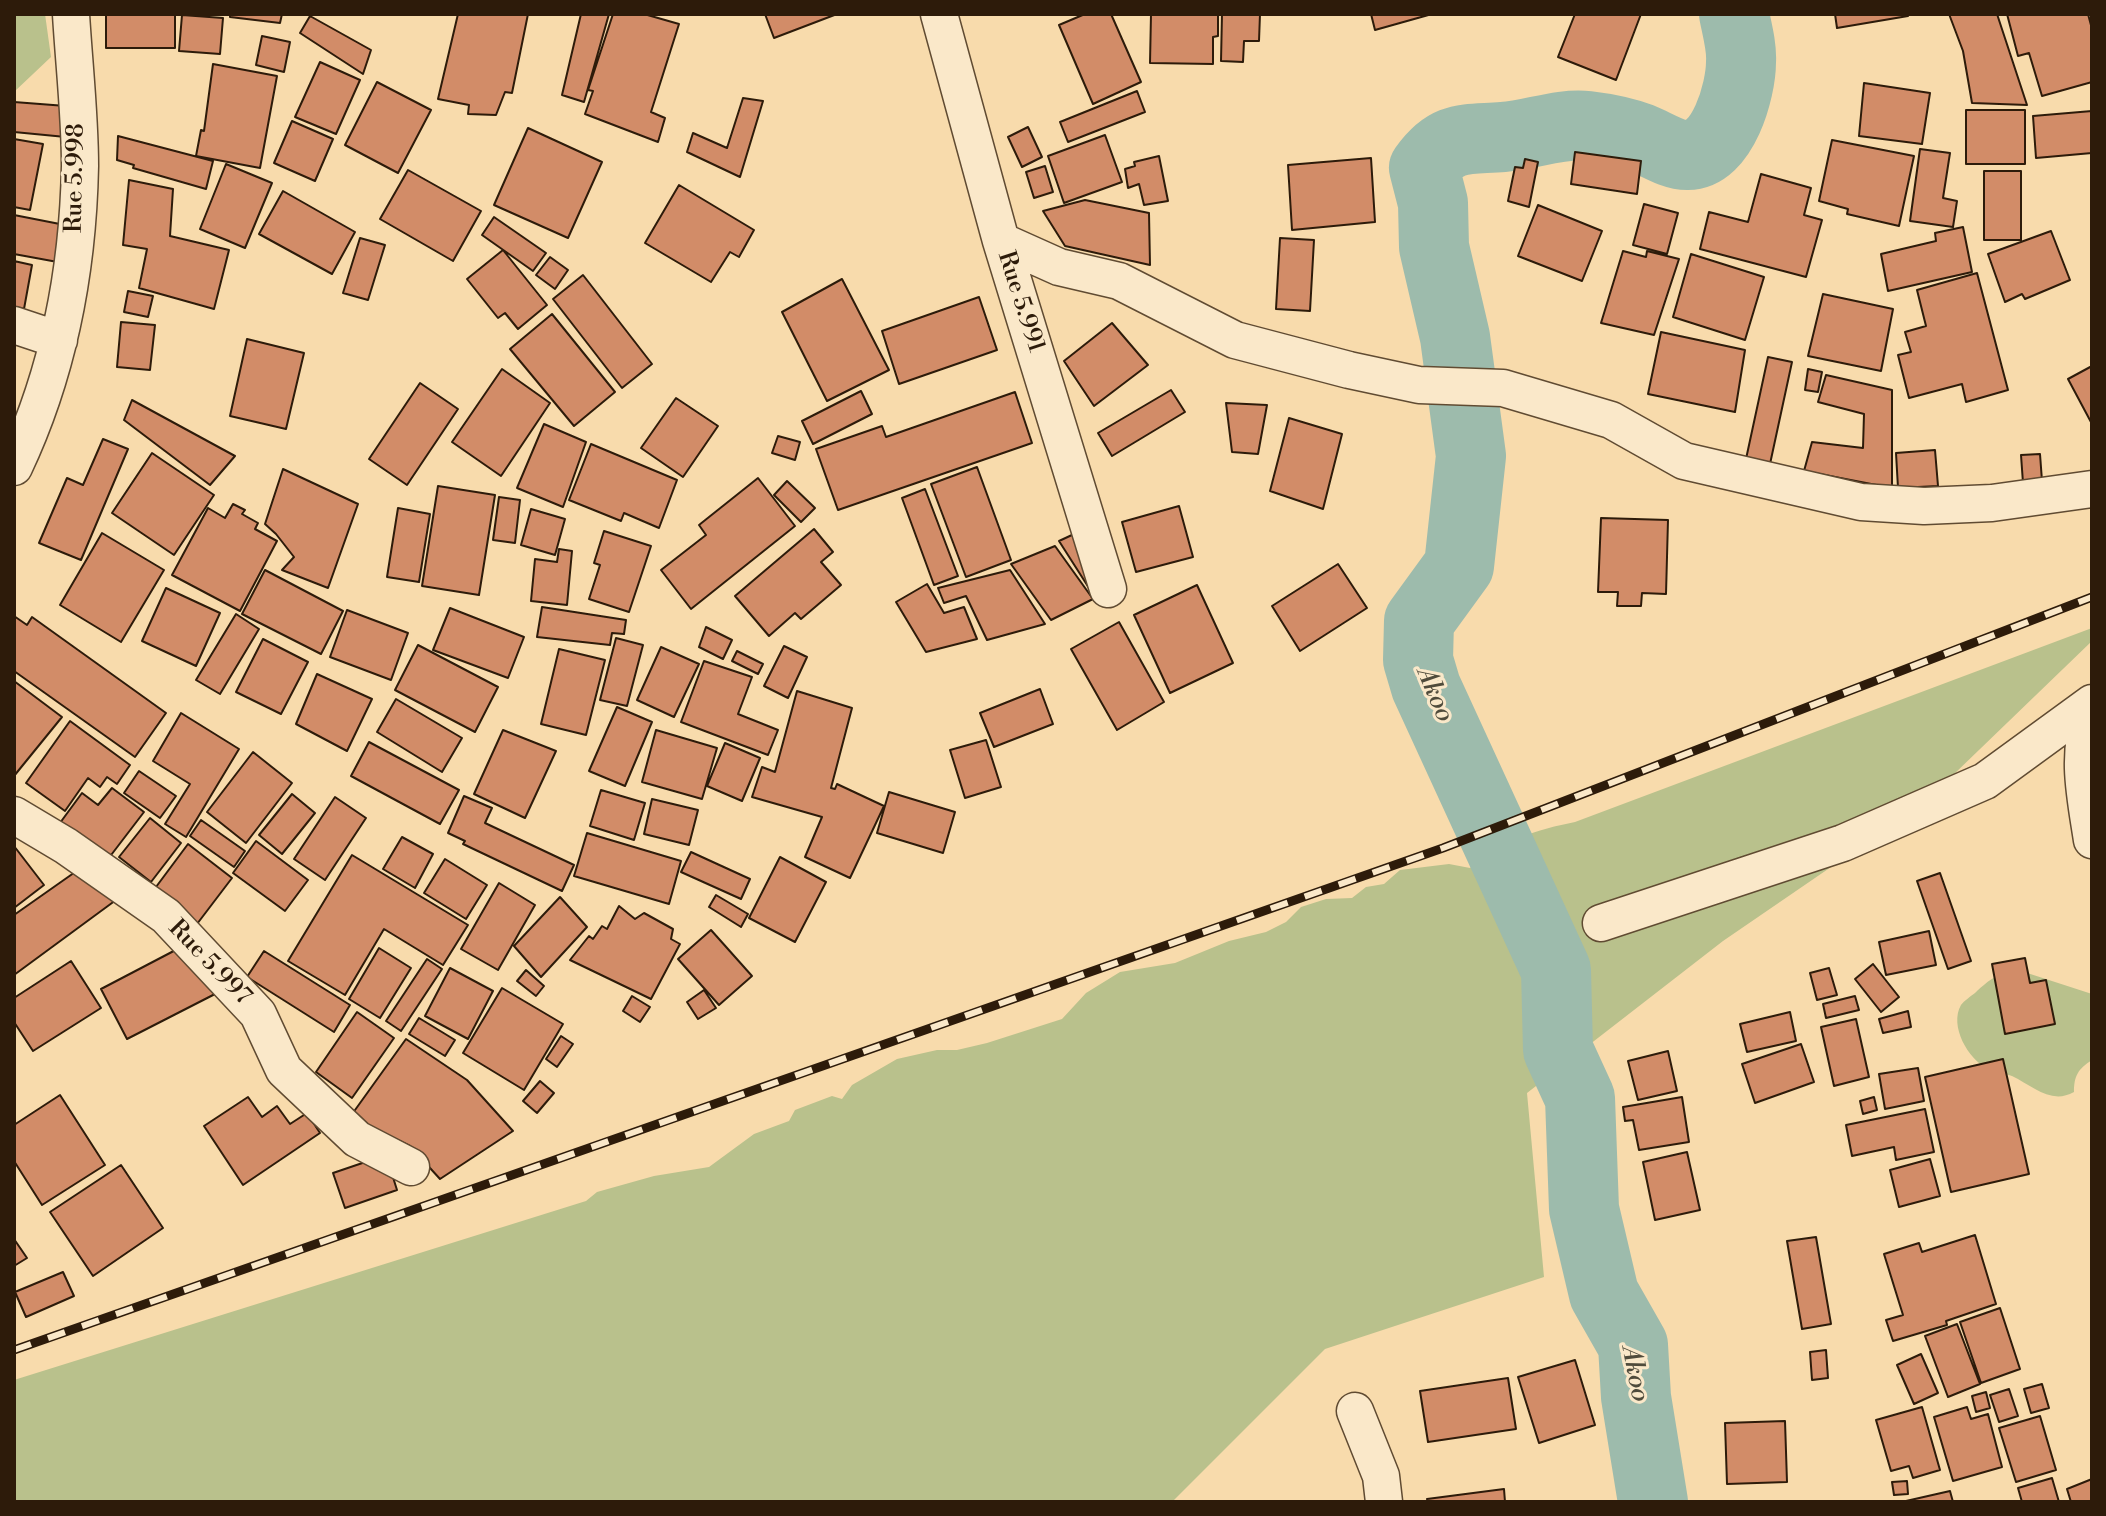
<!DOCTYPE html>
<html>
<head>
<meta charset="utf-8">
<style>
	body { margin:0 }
	#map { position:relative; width:2106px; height:1516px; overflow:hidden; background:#f8dbac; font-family:"Libre Bodoni",serif }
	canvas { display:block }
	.frame { position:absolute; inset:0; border:16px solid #2d1b0a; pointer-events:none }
</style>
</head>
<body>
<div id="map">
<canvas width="2106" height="1516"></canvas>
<div class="frame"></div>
</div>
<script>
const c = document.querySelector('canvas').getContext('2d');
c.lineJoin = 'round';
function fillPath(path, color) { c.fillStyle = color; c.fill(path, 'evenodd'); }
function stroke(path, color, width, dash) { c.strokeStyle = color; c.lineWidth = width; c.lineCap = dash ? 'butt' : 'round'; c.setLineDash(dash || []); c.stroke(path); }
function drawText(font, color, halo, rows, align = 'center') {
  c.font = font + ' "Libre Bodoni",serif'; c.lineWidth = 6; c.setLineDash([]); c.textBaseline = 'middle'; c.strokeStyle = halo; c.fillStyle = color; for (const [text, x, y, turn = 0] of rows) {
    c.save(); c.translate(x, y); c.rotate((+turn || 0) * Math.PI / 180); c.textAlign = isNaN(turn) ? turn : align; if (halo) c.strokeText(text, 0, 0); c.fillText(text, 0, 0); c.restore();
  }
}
const green = new Path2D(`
	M14 14H45L51 57 14 92Z
	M2092 628V641L1923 804 1723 941 1527 1093 1544 1277 1325 1349 1172 1502H14V1380L586 1201 597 1192 654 1176 709 1167 754 1134 789 1121 795 1110 832 1096 842 1099 852 1085 897 1059 937 1050H957L987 1043 1062 1019 1086 993 1120 972 1175 963 1229 941 1266 932 1286 922 1301 907 1326 899 1352 898 1366 887 1384 884 1400 870 1449 864 1470 868C1497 842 1539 829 1575 822Z
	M2018 970 2092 994V1060C2078 1069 2074 1076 2074 1092 2051 1105 2033 1086 2012 1076 2004 1073 1995 1073 1988 1069 1968 1059 1949 1026 1961 1005 1964 1001 1971 996 1975 993 1991 978 1997 974 2018 970Z`);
const river = new Path2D(`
	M1653 1502 1636 1397 1633 1345 1604 1294 1584 1209 1580 1098 1558 1050 1556 970 1426 687 1418 660 1419 621 1459 566 1471 456 1455 337 1434 247 1433 203 1424 168C1448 134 1466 140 1503 137 1532 135 1559 123 1588 126 1605 128 1625 132 1641 138 1656 144 1672 155 1687 155 1723 156 1741 90 1741 62 1742 47 1737 29 1734 14`);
const building = new Path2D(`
	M109 14H175V48H106V15Z
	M230 14H282L280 23 230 17Z
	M458 14H528L512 93 505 92 496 115 468 114 469 105 438 99Z
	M581 14H609L584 102 562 95Z
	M613 14H644L679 24 651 112 665 118 658 142 585 114 593 91 588 90Z
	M765 14H837L774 38Z
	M1085 14H1111L1141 82 1093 104 1059 25Z
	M1151 14H1218V36L1213 37V64L1150 63Z
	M1222 14H1260L1259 41H1244L1243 62 1221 61Z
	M1371 14H1432L1375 30Z
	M1575 14H1641L1616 80 1558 57Z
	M1835 14H1908V16L1837 28Z
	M1949 14H1997L2027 105 1972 103 1963 51Z
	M2007 14H2088L2092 29V82L2042 96 2029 53 2018 56Z
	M182 15 223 18 220 54 179 51Z
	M310 16 371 50 363 74 300 33Z
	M262 36 290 42 284 72 256 65Z
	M320 62 360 80 336 134 295 117Z
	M213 64 277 76 260 168 196 156 201 130 204 131Z
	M377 82 431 110 398 173 345 145Z
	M1864 83 1930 93 1922 144 1859 136Z
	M1137 91 1145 112 1068 142 1060 122Z
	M743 98 763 101 740 177 687 152 693 133 727 148Z
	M14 102 79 107 76 138 14 132Z
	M1966 110H2025V164H1966Z
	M2092 111V153L2036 158 2033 116Z
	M292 121 333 139 315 181 274 163Z
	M1028 127 1042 157 1022 167 1008 137Z
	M528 128 602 162 568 238 494 205Z
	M1105 135 1122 182 1064 203 1048 156Z
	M118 136 213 161 206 189 133 168 134 165 117 160Z
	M14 139 43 144 30 210 14 207Z
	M1832 140 1914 156 1899 226 1847 214 1848 209 1819 201Z
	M1920 149 1950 153 1943 198 1957 201 1953 227 1910 221Z
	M1575 152 1641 161 1637 194 1571 184Z
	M1159 156 1168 201 1144 205 1139 184 1128 188 1125 169 1135 166 1134 162Z
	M1371 158 1375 222 1292 230 1288 165Z
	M1525 159 1538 162 1529 207 1508 201 1515 167 1523 168Z
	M226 164 272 183 245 248 200 229Z
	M1045 166 1053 192 1034 198 1026 172Z
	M408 170 481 211 453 261 380 219Z
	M1984 171H2021V240H1984Z
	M1761 174 1811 188 1804 215 1822 220 1806 277 1700 249 1709 212 1748 222Z
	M129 180 173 189 170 236 229 250 214 309 139 288 147 249 123 245Z
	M679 185 754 230 739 257 730 252 711 282 645 243Z
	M283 191 355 232 332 274 259 234Z
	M1085 200 1149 213 1150 265 1065 246 1043 211Z
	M1644 204 1678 213 1667 254 1633 245Z
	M1538 205 1602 231 1582 281 1518 256Z
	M14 215 70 226 63 263 14 254Z
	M494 217 546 253 533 271 482 235Z
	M1963 227 1972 272 1888 291 1881 254 1936 241 1935 233Z
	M2051 231 2070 280 2025 299 2022 294 2005 302 1988 254Z
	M360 238 385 245 368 300 343 293Z
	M1280 238 1314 240 1310 311 1276 309Z
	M503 250 547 305 518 329 505 313 498 318 467 279Z
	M1623 251 1646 257 1647 251 1679 259 1654 335 1601 323Z
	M1691 254 1764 277 1745 340 1673 317Z
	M550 257 568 270 555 289 536 275Z
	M14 261 32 265 24 309 14 307Z
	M1977 273 2008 390 1966 402 1962 384 1909 398 1898 355 1911 352 1905 332 1926 326 1917 290Z
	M583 275 652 364 622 388 553 299Z
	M842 279 889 370 827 401 782 312Z
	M128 291 153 296 148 317 124 312Z
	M1823 294 1893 309 1881 371 1808 356Z
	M979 297 997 350 899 384 882 331Z
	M552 314 615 392 574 426 510 349Z
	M121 322 155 325 150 370 117 367Z
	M1112 323 1148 365 1094 406 1064 361Z
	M1661 332 1745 350 1735 412 1648 394Z
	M247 339 304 353 286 429 230 416Z
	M1768 357 1792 362 1770 464 1746 459Z
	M2092 366V424L2068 379Z
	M502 369 550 403 501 476 452 442Z
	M1808 369 1822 372 1818 392 1805 390Z
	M1826 375 1892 390V488L1804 471 1812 442 1863 448 1864 414 1818 402Z
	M420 383 458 409 407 485 369 459Z
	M1171 390 1185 412 1112 456 1098 433Z
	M861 391 872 414 813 444 802 421Z
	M1015 392 1032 443 838 510 816 449 882 426 886 437Z
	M676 398 718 426 683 477 641 448Z
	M132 400 235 456 210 485 124 420Z
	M1226 403 1267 405 1258 454 1232 452Z
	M1289 418 1342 434 1323 509 1270 491Z
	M544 424 586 442 563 507 517 488Z
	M778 436 800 442 795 460 772 453Z
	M103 439 128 449 81 560 39 543 67 478 83 485Z
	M591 444 677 480 659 528 624 513 621 521 569 500Z
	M1935 450 1938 486 1898 488 1896 453Z
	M152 453 214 495 174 555 112 513Z
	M2040 454 2042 481 2023 483 2021 455Z
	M977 467 1011 560 966 577 931 484Z
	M283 469 358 504 328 588 282 570 294 557 276 534 265 524Z
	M758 478 795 526 691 609 661 570 706 535 699 525Z
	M787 481 815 508 801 522 774 495Z
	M438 486 495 495 479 595 422 586Z
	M925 489 958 576 934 585 902 498Z
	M499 497 520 500 515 543 493 540Z
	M233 504 245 510 242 514 258 523 255 529 277 541 240 611 172 575 208 508 225 518Z
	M1179 506 1193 557 1136 572 1122 522Z
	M398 508 430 514 419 582 387 577Z
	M531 509 565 519 555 555 521 545Z
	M1601 518 1668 520 1666 594 1642 593 1641 606H1617L1618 592H1598Z
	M1087 528 1114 572 1089 588 1059 541Z
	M814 529 833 552 821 562 841 585 801 619 795 613 769 636 735 596Z
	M604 531 651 546 629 612 589 599 600 565 594 563Z
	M102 533 164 570 121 642 60 605Z
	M1055 546 1093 599 1051 620 1011 564Z
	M559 549 572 551 567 605 531 601 535 559 557 562Z
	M1338 564 1367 608 1300 651 1272 606Z
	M265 570 343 611 321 654 242 614Z
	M1010 570 1045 624 987 640 966 596 944 603 938 588Z
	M927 584 944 613 964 607 977 639 926 652 896 602Z
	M1197 585 1233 663 1170 693 1134 615Z
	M166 588 220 613 196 666 142 641Z
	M542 607 626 620 624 634 612 633 610 645 537 637Z
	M450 608 524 637 508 678 433 650Z
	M347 610 408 633 391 680 330 657Z
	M236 614 259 629 220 694 196 680Z
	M14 616 27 625 32 617 166 713 135 757 14 671Z
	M1119 622 1164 702 1117 730 1071 649Z
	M706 627 732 640 723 659 699 647Z
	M616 638 643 645 627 706 600 700Z
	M263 639 308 662 281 714 236 692Z
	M418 645 498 687 475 732 395 690Z
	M784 646 807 657 788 698 764 686Z
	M661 647 699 664 674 717 637 700Z
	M559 649 605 660 586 735 541 724Z
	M737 651 763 664 758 674 732 661Z
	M704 661 752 677 738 714 778 730 768 755 681 722Z
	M317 674 372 699 347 751 296 724Z
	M14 681 62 717 14 776Z
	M1040 689 1053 724 994 747 980 713Z
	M797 691 852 708 831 788 835 789 837 784 884 806 850 878 805 857 822 817 752 797 762 767 775 772Z
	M396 699 462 738 442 772 377 732Z
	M617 707 652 722 625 786 589 771Z
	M181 713 239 749 186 837 165 824 190 784 153 761Z
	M70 721 130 765 117 784 107 777 100 787 88 778 65 811 26 783Z
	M503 730 556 751 525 818 474 794Z
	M656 730 717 748 702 799 642 782Z
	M986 740 1001 787 965 798 950 750Z
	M369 742 459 790 440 824 351 776Z
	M725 743 760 758 742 801 707 786Z
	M253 752 292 783 246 843 207 812Z
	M139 771 176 796 160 818 124 793Z
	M112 788 144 812 105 863 57 827 82 793 98 805Z
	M601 790 645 803 634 840 590 826Z
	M889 792 955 812 943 853 877 833Z
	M292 794 315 813 282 854 259 835Z
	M464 796 492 808 485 823 574 865 562 891 463 844 465 841 448 833Z
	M335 797 366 818 325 880 294 859Z
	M652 799 698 810 689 845 644 834Z
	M150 818 181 843 151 882 119 857Z
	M201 820 245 851 234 867 190 836Z
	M587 833 681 861 669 904 574 876Z
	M402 837 433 854 415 888 383 869Z
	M256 841 308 880 285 911 233 873Z
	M188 844 232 878 197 924 153 891Z
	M14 846 44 885 14 908Z
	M691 852 750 879 741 899 681 872Z
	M352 855 468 925 443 965 384 929 345 995 288 961Z
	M780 857 826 882 795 942 749 918Z
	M445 859 487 885 466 919 424 893Z
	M78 870 116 900 14 975V915Z
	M1940 873 1971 961 1948 969 1917 881Z
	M499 883 535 905 498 970 461 949Z
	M716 895 748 914 741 927 709 907Z
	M560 897 587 927 541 977 514 946Z
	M619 906 635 919 644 913 673 929 671 939 680 944 651 999 570 960 589 936 593 939 602 926 607 929Z
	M711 930 752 976 719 1005 678 959Z
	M1929 931 1936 965 1886 975 1879 942Z
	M189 943 215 994 127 1039 101 989Z
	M379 948 411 968 380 1018 349 999Z
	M264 951 350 1005 334 1032 247 977Z
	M2025 958 2030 983 2046 980 2055 1024 2005 1034 1992 964Z
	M427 959 442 969 401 1031 386 1021Z
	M71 961 101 1008 33 1051 14 1022V998Z
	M1873 964 1899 997 1881 1012 1855 979Z
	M450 968 493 991 468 1039 425 1016Z
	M1829 968 1837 995 1817 1000 1810 973Z
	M526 970 544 986 536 996 517 981Z
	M502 988 563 1024 524 1090 463 1053Z
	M704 990 716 1008 698 1019 687 1002Z
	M632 996 650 1007 640 1022 623 1011Z
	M1855 996 1859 1010 1826 1018 1823 1004Z
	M1908 1011 1911 1027 1883 1033 1879 1019Z
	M357 1012 394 1038 352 1098 316 1072Z
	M1790 1012 1796 1041 1747 1052 1740 1024Z
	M419 1018 455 1040 445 1056 409 1034Z
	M1856 1019 1869 1077 1834 1086 1821 1027Z
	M561 1036 573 1044 557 1067 546 1059Z
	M406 1039 467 1080 513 1131 440 1179 410 1146 350 1117Z
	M1801 1044 1814 1082 1755 1103 1742 1064Z
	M1668 1051 1677 1091 1638 1100 1628 1061Z
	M2003 1059 2029 1174 1951 1192 1925 1077Z
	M1918 1068 1924 1101 1885 1109 1879 1074Z
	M540 1081 554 1093 537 1113 523 1101Z
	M60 1095 105 1165 42 1205 14 1161V1125Z
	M248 1097 262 1117 277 1106 290 1124 307 1113 320 1133 243 1185 204 1126Z
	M1682 1097 1689 1142 1639 1150 1633 1120 1625 1121 1623 1107Z
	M1874 1097 1877 1110 1863 1114 1860 1101Z
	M1925 1109 1934 1152 1896 1160 1894 1147 1852 1156 1846 1125Z
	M1687 1152 1700 1210 1655 1220 1643 1162Z
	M386 1155 397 1190 345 1208 333 1173Z
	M1930 1159 1940 1196 1899 1207 1890 1170Z
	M121 1165 163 1228 93 1276 50 1212Z
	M1975 1235 1996 1304 1946 1321 1947 1325 1893 1341 1886 1320 1903 1315 1884 1254 1919 1243 1922 1252Z
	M1816 1237 1831 1324 1802 1329 1787 1241Z
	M14 1239 27 1258 14 1266Z
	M63 1272 74 1296 26 1317 15 1292Z
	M2000 1308 2020 1369 1981 1383 1960 1322Z
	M1957 1324 1980 1384 1948 1397 1925 1336Z
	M1826 1350 1828 1378 1812 1380 1810 1352Z
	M1921 1354 1938 1393 1914 1404 1897 1365Z
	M1575 1360 1595 1425 1539 1443 1518 1377Z
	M1508 1378 1516 1429 1428 1442 1420 1391Z
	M2042 1384 2049 1408 2031 1413 2024 1389Z
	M2009 1389 2018 1416 1999 1422 1990 1395Z
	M1986 1392 1990 1408 1976 1412 1972 1396Z
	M1922 1407 1940 1470 1913 1478 1909 1466 1891 1471 1876 1420Z
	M1967 1407 1971 1419 1988 1414 2002 1467 1953 1481 1934 1417Z
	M2040 1416 2056 1470 2016 1482 1999 1428Z
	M1785 1421 1787 1482 1727 1484 1725 1423Z
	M2052 1478 2059 1502H2022L2018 1488Z
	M2092 1479V1502H2071L2067 1489Z
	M1907 1481 1908 1494 1894 1495 1892 1482Z
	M1504 1489 1505 1502H1428L1427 1499Z
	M1950 1491 1953 1502H1906V1501Z`);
const street = new Path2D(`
	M939 14 1001 241 1108 589
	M1001 241 1059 267 1119 281 1235 340 1349 370 1419 385 1503 388 1611 420 1684 461 1861 502 1924 506 1992 503 2092 489
	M14 325 59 340
	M14 467C58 374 78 269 80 166 80 116 74 64 71 14
	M2092 714C2075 753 2086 800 2092 840
	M14 815 66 846 166 916 258 1014 284 1070 357 1139 411 1167
	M1601 923 1843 843 1985 781 2092 703
	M1355 1411 1381 1476 1384 1502`);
const rail = new Path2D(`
	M14 1350 1443 848 2092 597`);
const streetNames = [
	["Rue 5.998",76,178,-89],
	["Rue 5.991",1020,302,72],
	["Rue 5.997",209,963,46]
];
const waterNames = [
	["Akoo",1434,695,67],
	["Akoo",1634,1374,79]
];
fillPath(green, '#b9c18c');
stroke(river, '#9dbbac', 70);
fillPath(building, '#d28c68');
stroke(building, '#2d1b0a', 2);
stroke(street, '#604b32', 39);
stroke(street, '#fae8c9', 36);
stroke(rail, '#2d1b0a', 9);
stroke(rail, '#fae8c9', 6, [18]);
drawText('24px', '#2d1b0a', '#fae8c9', streetNames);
drawText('italic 26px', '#4f4b3b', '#fae8c9', waterNames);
</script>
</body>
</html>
